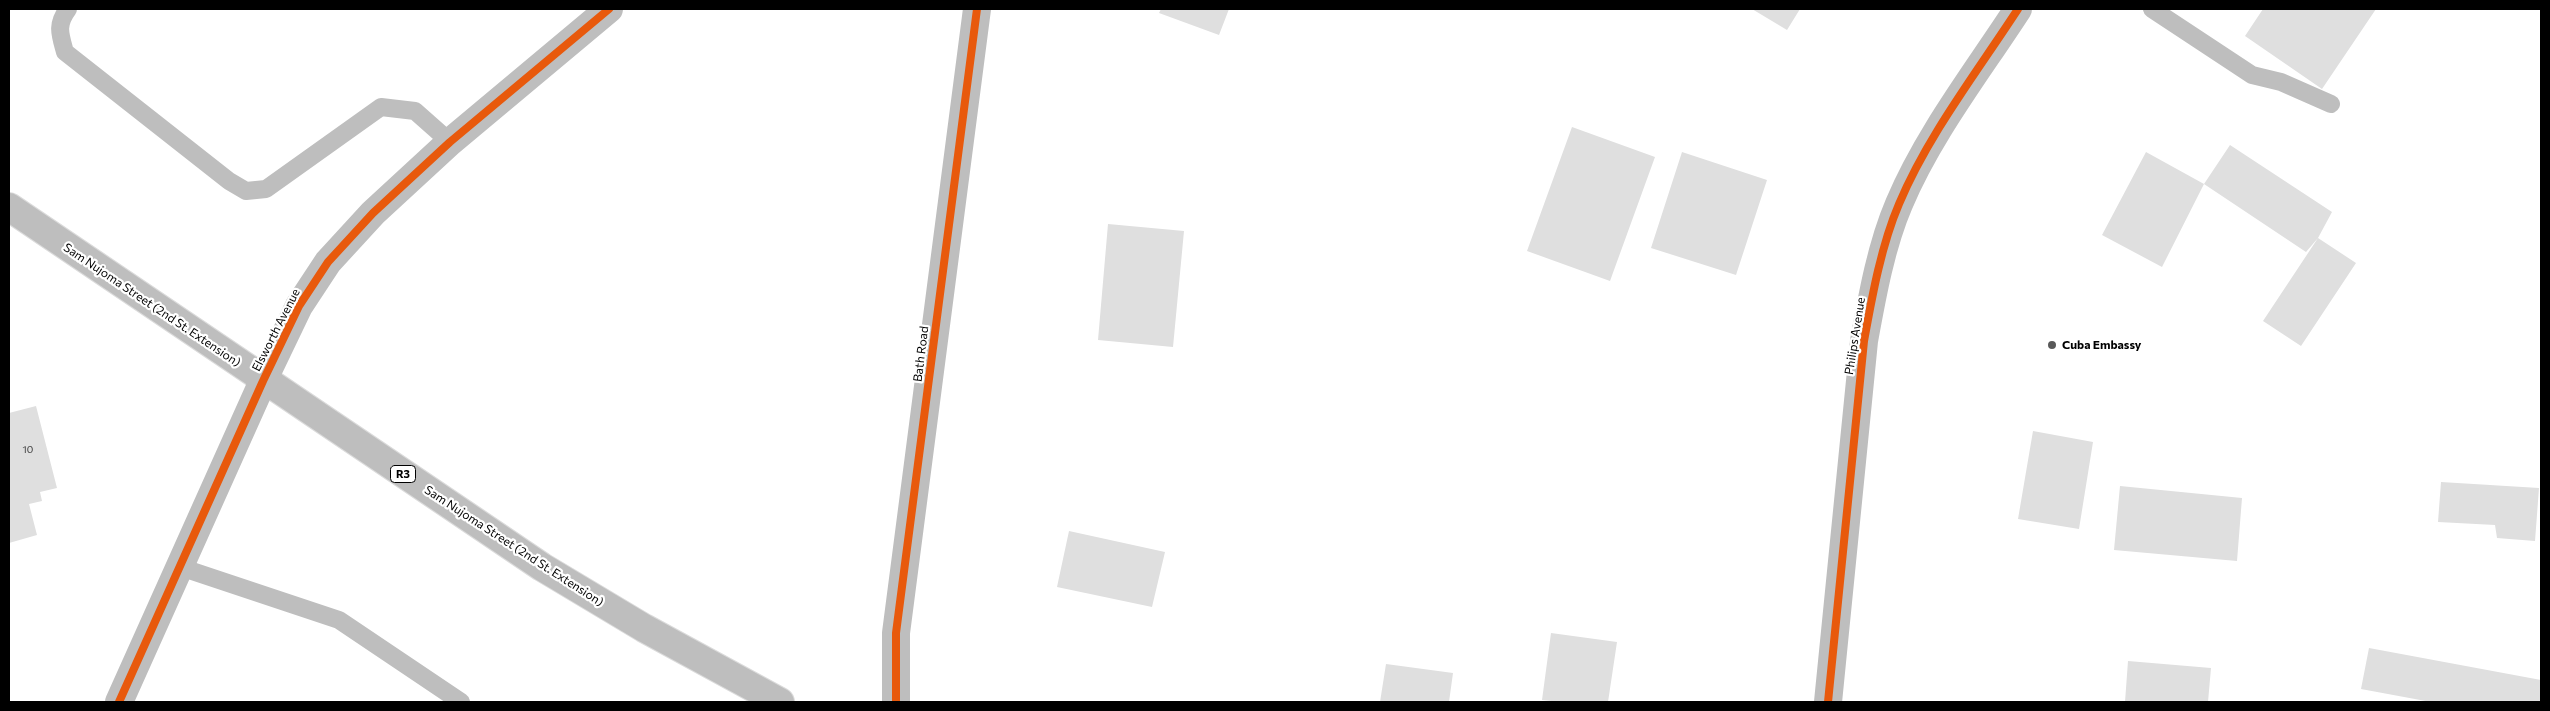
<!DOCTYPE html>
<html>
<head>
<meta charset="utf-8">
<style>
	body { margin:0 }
	#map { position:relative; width:2550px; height:711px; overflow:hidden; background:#fff; font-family:Commissioner,sans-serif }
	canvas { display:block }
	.frame { position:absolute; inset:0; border:10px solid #000; pointer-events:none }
</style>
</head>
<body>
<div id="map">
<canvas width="2550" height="711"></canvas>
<div class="frame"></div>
</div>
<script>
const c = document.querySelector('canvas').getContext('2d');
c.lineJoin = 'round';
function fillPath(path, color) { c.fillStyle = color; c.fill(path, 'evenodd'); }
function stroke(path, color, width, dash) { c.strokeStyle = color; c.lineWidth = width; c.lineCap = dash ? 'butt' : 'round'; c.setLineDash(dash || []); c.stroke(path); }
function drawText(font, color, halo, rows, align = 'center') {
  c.font = font + ' Commissioner,sans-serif'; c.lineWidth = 4.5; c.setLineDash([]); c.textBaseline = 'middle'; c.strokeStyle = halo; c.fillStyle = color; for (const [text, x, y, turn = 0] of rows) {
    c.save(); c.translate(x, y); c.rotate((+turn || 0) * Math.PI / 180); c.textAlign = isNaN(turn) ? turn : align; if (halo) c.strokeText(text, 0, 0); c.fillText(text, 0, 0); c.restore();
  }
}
const building = new Path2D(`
	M1161 9H1229L1219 35 1159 13Z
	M1752 9H1800L1787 30Z
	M2263 9H2376L2322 89 2245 36Z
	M1572 127 1655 157 1610 281 1527 251Z
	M2230 145 2332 212 2318 238 2306 252 2204 184Z
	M1682 152 1767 180 1736 275 1651 248Z
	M2146 152 2204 184 2162 267 2102 235Z
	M1108 224 1184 231 1173 347 1098 340Z
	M2318 238 2356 263 2301 346 2263 321Z
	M36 406 57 488 40 492 42 501 29 504 37 535 9 543V413Z
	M2033 431 2093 442 2079 529 2018 519Z
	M2441 482 2539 488 2535 541 2497 538 2495 525 2438 522Z
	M2120 486 2242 498 2237 561 2114 550Z
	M1069 531 1165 552 1152 607 1057 587Z
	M1551 633 1617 642 1608 702H1561L1542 700Z
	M2369 648 2541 680V702H2431L2361 689Z
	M2128 661 2211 668 2208 702H2125Z
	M1386 664 1453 673 1449 702H1380Z`);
const lane = new Path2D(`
	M68 9C56 25 60 34 65 52L229 181 246 191 266 189 381 107 415 111 450 142
	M2152 9 2252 75 2281 82 2331 104
	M180 567 339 620 461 702`);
const street = new Path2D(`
	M119 702 263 381 299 306 328 262 373 213 450 142 609 9
	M896 702V633L977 9
	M1828 702 1864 341C1872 297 1881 246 1899 204 1928 135 1977 72 2018 9`);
const highway = new Path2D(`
	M9 207 542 567 644 628 780 702`);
const cycleway = new Path2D(`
	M119 702 263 381 299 306 328 262 373 213 450 142 609 9
	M896 702V633L977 9
	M1828 702 1864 341C1872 297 1881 246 1899 204 1928 135 1977 72 2018 9`);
const markers = [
	[2052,345,5,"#595959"]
];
const numberNames = [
	["10",28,450]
];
const shields = [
	[403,474,25]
];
const shieldNames = [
	["R3",403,474]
];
const streetNames = [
	["Sam Nujoma Street (2nd St. Extension)",152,305,34],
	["Elsworth Avenue",276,330,-63],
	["Philips Avenue",1855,336,-81],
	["Bath Road",921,354,-83],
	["Sam Nujoma Street (2nd St. Extension)",514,546,33]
];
const poiNames = [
	["Cuba Embassy",2062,345]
];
fillPath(building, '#dfdfdf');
stroke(highway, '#dbdbdb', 30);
stroke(lane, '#bebebe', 18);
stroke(street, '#bebebe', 28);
stroke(highway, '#bebebe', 28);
stroke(cycleway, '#e8590c', 8);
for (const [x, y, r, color] of markers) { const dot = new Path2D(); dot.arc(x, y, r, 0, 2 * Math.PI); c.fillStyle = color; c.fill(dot); stroke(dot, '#fff', 2); }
drawText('10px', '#383838', null, numberNames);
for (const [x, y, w] of shields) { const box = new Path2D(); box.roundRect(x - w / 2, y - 8.5, w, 17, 4); c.fillStyle = '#fff'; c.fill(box); stroke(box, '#000', 1); }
drawText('bold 11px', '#000', null, shieldNames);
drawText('12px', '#000', '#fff', streetNames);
drawText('bold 12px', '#000', '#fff', poiNames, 'left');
</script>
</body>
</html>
